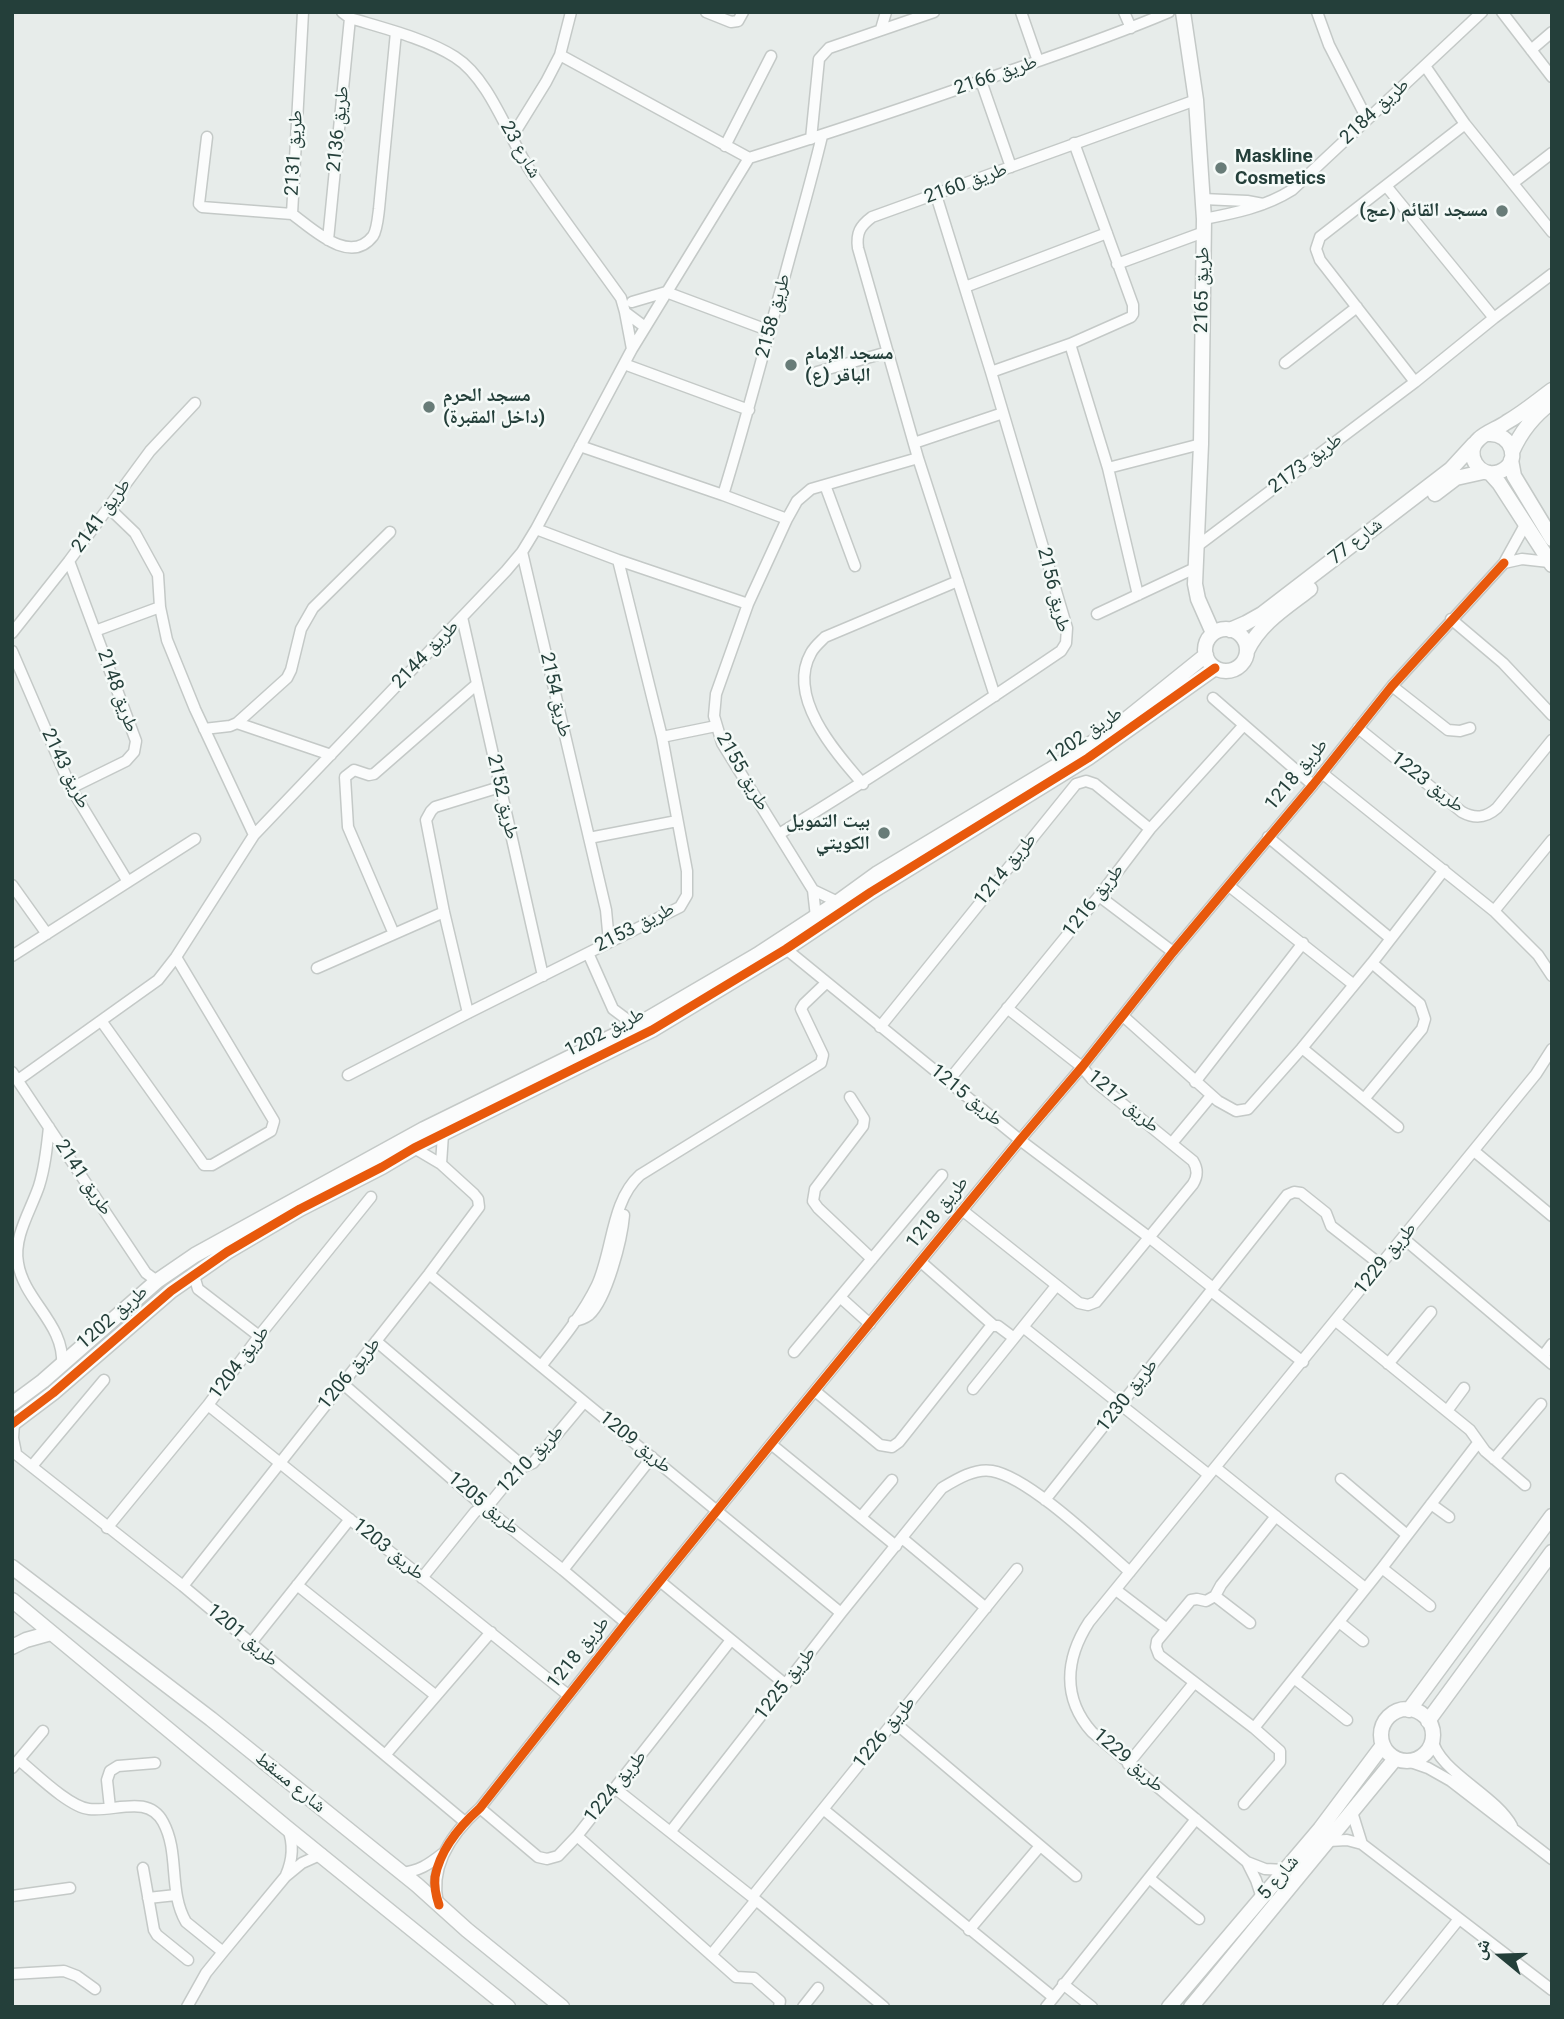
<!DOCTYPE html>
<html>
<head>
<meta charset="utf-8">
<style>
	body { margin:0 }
	#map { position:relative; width:1564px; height:2019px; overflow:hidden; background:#e7ecea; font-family:Roboto,"Noto Naskh Arabic",sans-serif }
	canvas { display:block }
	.frame { position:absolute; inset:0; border:14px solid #243f3a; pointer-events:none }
	.north { position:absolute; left:1466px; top:1921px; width:70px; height:70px; -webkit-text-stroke:5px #f5faf8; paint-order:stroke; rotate:289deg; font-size:19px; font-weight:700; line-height:28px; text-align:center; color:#243f3a }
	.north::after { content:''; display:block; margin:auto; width:24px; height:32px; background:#243f3a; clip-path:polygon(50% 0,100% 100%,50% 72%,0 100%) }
</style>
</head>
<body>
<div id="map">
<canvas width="1564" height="2019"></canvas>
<div class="frame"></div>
<div class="north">ش</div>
</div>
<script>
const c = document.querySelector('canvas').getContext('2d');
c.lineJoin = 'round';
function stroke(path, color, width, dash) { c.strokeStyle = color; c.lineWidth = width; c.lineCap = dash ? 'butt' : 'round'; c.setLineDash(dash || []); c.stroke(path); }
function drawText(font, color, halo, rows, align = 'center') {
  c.font = font + ' Roboto,"Noto Naskh Arabic",sans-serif'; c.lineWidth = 5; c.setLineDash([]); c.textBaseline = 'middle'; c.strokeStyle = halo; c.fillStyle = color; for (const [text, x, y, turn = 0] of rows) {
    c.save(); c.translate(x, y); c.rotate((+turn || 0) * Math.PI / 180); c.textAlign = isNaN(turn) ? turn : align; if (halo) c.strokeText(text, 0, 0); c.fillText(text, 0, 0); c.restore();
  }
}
const minor = new Path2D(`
	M342 12 350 18C383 28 427 39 455 57 490 79 509 139 531 172 560 215 591 256 621 298L625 312 645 327
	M706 12 731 22 738 21 743 12
	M1021 12 1038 61
	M1124 12 1131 28
	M1317 12 1329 45 1367 119
	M1502 12 1552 77
	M881 29 886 12
	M1531 50 1552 32
	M560 55 749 158
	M1425 66 1465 124 1552 232
	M981 81 1011 167
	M207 137 199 204 202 207 292 214 303 12
	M512 137 546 82 560 55 571 12
	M811 139 819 59 829 48 934 12
	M725 146 771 56
	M749 158C833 132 916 104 998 75 1056 55 1113 36 1169 12
	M1513 183 1552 153
	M1387 187 1494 318
	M1203 199 1247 201 1263 204
	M292 214C313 229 350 266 373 236 377 230 378 217 379 209L396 32
	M1204 219C1235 213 1265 207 1292 190L1482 12
	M328 240 350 18
	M1117 264 1204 232
	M965 287 1107 233
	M632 302 666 292 770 331
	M625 312 632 349
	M1070 344 1108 468 1138 595
	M1285 363 1357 307
	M624 364 749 410
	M817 372 888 352
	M991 372 1070 344 1131 317 1133 314V305L1074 143
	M1415 382 1320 260 1316 249 1320 237 1465 124
	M914 443 1003 413
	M580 446 723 495 787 519
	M1108 468 1201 444
	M825 485 855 566
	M723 495C746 421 765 346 786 271 798 226 811 182 822 136
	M109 508 135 533 158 575 160 607 167 640 195 709 254 835
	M1525 525 1504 563 1522 559 1549 562
	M536 529 618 560 748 604
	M1196 547 1415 382 1494 318 1552 274
	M522 552 606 910 609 942
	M69 561 136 741 134 752 126 761 71 788
	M1097 614 1195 568
	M462 617 543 976
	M1451 619 1503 663 1552 715
	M95 631 160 607
	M12 633 69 561 150 451 195 403
	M12 651 71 788 128 882
	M1392 686 1448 730 1460 731 1470 728
	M995 696 918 458 858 248C856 233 860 226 872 217L1196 100
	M1213 698 1313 785
	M237 723 331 755
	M1358 728 1462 812C1475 819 1486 818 1497 808L1552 740
	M204 729 230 726 237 723 287 678 291 670 301 629 313 608 390 532
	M662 737 716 726
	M1322 773 1494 911 1538 955 1552 976
	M863 784C836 753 786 697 811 653 814 647 820 642 825 637L958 581
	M779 834C875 776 968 714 1061 651L1066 643 1067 628 991 372 936 195
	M1268 837 1390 938
	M589 838 677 821
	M12 885 47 934
	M1229 886 1354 985
	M813 890 838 902
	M1099 896 1173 952
	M1494 911 1552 840
	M816 917 813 890 722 743 714 716 716 694 748 604 787 519 797 501 811 489 918 458
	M394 934 348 827 345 777 354 770 369 775 374 774 477 684
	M786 949 1020 1140 1150 1238 1213 1288
	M588 953 613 1009 629 1021
	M12 956 195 839
	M317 968 444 912
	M468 1013 444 912 426 820 431 811 435 807 500 787
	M1123 1016 1218 1101 1236 1111 1248 1109 1302 1048 1372 963 1444 870
	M102 1022 204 1165H212L271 1131 274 1121 176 957
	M880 1027 1076 784 1086 781 1095 784 1150 829
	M1302 1048 1398 1127
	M12 1072 146 1273 157 1281
	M348 1075 468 1013 680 907 687 895V871L662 737 618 560
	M18 1080 158 980 176 957 254 835 506 571 522 552 536 529 632 349 749 158
	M949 1080 1099 896 1150 829 1243 726
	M1195 1082 1303 943
	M850 1097 864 1119 863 1126 815 1189 813 1201 818 1208 872 1259
	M1364 1099 1422 1029 1425 1019 1420 1004 1372 963
	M49 1127C47 1147 45 1167 39 1186 31 1210 13 1237 18 1263 24 1301 65 1324 62 1365
	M1172 1143 1211 1096
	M1474 1151 1552 1216
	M441 1164 443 1134
	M962 1210 1079 1303 1088 1305 1096 1302 1193 1184C1198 1176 1198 1169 1193 1161L1092 1079 1082 1067 1007 1008
	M1403 1238 1552 1364
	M921 1262 993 1325
	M197 1273 195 1279 198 1289 259 1336
	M429 1274 841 1613
	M1211 1291 1303 1362
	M840 1297 870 1324
	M574 1321C580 1320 585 1318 589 1315 607 1299 622 1239 624 1215
	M1336 1321 1470 1430 1485 1451 1525 1485
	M1023 1327 1209 1475
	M376 1341 523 1466
	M794 1352 942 1175
	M1543 1356 1552 1344
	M1388 1364 1431 1312
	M541 1366C561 1341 583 1314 597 1285 613 1250 611 1201 640 1175L821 1063 823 1055 801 1009 804 1004 826 983
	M342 1383 483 1506 563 1570 626 1623
	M973 1389 1056 1286
	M815 1391 880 1445 892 1447 899 1442 991 1326H998L1014 1338
	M208 1405 568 1695
	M1447 1411 1464 1388
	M14 1423 13 1438 16 1453
	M771 1444 896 1546
	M12 1451 183 1586 465 1822
	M1494 1459 1541 1404
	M32 1466 104 1380
	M1216 1468 1365 1588
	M1341 1479 1407 1535
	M1045 1500 1287 1195 1294 1192 1301 1193 1326 1213 1331 1226 1381 1265
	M1431 1504 1449 1517
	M861 1517 892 1480
	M107 1528 208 1405 259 1336 371 1197
	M902 1538 986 1608
	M1382 1568 1430 1606
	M563 1570 652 1457
	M422 1578 475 1512 492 1501 518 1469 533 1463 584 1402
	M661 1582 785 1684
	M297 1585 435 1695
	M183 1586 429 1274 479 1207 478 1199 474 1194 441 1164 414 1148
	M1116 1590 1167 1629
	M1215 1596 1250 1623
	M1339 1622 1363 1641
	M251 1643 350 1519
	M1294 1678 1347 1720
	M894 1722 1076 1876
	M1254 1728 1382 1568 1478 1443
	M1432 1738C1437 1771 1495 1794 1512 1826
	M386 1754 491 1632
	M19 1760C35 1773 69 1807 89 1809 115 1812 148 1794 163 1822 180 1853 168 1891 186 1922L223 1952
	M1408 1761 1428 1768 1451 1781 1552 1859
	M1128 1764 1194 1683
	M12 1768 43 1731
	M616 1789 756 1900 884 2007
	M1244 1804 1280 1762V1751L1254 1728 1159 1655 1156 1647 1157 1641 1191 1600 1197 1599 1206 1601 1215 1596 1221 1585 1276 1516
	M110 1808 107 1780 110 1771 118 1766 155 1763
	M480 1808 538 1857 547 1859 558 1856 577 1836 731 1640
	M823 1809 1053 1997
	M1352 1812 1362 1844
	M671 1831 841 1613 942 1488C957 1479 975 1468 992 1471 1029 1477 1100 1546 1130 1572
	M577 1836 736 1977 754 1978 780 2001 779 2007
	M1329 1841 1347 1840 1362 1844 1552 1990
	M1247 1862 1256 1880 1262 1898
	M143 1868 154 1930 157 1935 188 1960
	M1285 1870 1265 1869 1247 1862 1092 1732C1062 1698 1065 1659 1089 1622L1536 1074 1552 1049
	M401 1873C419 1871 428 1865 442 1854
	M286 1875C293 1859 294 1845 288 1829
	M1149 1878 1199 1919
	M12 1896 70 1888
	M752 1897 1017 1569
	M148 1898 176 1895
	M438 1904C429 1865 452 1833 480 1808L626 1623 771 1444 1020 1140 1082 1067 1173 952 1313 785 1392 686 1504 563
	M969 1930 1040 1846
	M711 1955 756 1900
	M12 1974 64 1971 77 1976 95 1989
	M1063 1984 1092 2007
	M187 2007 206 1973 223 1952 285 1877 302 1863 322 1854
	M803 2007 818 1988
	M1046 2007 1196 1819
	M1388 2007 1459 1919`);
const tertiary = new Path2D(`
	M1183 12 1196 100 1204 219 1201 444 1195 584 1198 599 1213 633
	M1488 434C1513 432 1522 464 1499 472 1479 479 1463 453 1479 439 1486 432 1499 428 1507 422 1523 413 1537 401 1552 390
	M1512 452C1521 431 1533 416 1552 402
	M1511 460 1514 476 1552 539
	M1490 473 1499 483 1552 565
	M1435 494 1456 478 1483 472
	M1205 650a21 21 0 1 1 42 0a21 21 0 1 1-42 0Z
	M1230 630 1246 623 1262 614 1451 469 1474 444
	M1247 651C1260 623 1287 607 1310 589
	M12 1404 43 1381 157 1281 195 1255 424 1129 644 1021 757 955 838 902 878 873 1058 765 1119 725 1206 655
	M12 1424 53 1393 171 1291 227 1252 300 1209 382 1167 414 1148 652 1030 786 949 871 892 1088 758 1215 668
	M12 1567 211 1719 417 1885 467 1930 562 2007
	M12 1600 287 1828 508 2007
	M12 1647 26 1640 51 1633
	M1381 1735a26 26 0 1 1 52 0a26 26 0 1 1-52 0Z
	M1409 1710 1552 1516
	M1428 1721 1552 1552
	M1169 2007 1320 1829 1383 1745
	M1191 2007 1395 1759`);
const cycleway = new Path2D(`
	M12 1424 53 1393 171 1291 227 1252 300 1209 382 1167 414 1148 652 1030 786 949 871 892 1088 758 1215 668
	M439 1905C436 1896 434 1886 435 1877 440 1850 460 1826 480 1808L626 1623 771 1444 1020 1140 1082 1067 1173 952 1313 785 1392 686 1504 563`);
const markers = [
	[1221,168,7,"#687c78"],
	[1502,211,7,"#687c78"],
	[791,365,7,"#687c78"],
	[429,407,7,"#687c78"],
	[884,833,7,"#687c78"]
];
const streetNames = [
	["طريق 2166",996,76,-19],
	["طريق 2184",1375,112,-43],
	["طريق 2136",339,129,-84],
	["شارع 23",520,150,60],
	["طريق 2131",295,153,-87],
	["طريق 2160",966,184,-20],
	["طريق 2165",1203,290,-89],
	["طريق 2158",774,316,-75],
	["طريق 2173",1306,464,-37],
	["طريق 2141",102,516,-54],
	["شارع 77",1356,542,-38],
	["طريق 2156",1053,590,76],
	["طريق 2144",426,655,-46],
	["طريق 2148",117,691,70],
	["طريق 2154",555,695,77],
	["طريق 1202",1085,736,-34],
	["طريق 2143",65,769,64],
	["طريق 2155",742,772,60],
	["طريق 1218",1297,775,-50],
	["طريق 1223",1427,783,38],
	["طريق 2152",502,797,77],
	["طريق 1214",1006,870,-51],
	["طريق 1216",1094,901,-52],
	["طريق 2153",635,928,-27],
	["طريق 1202",605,1033,-27],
	["طريق 1215",966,1096,39],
	["طريق 1217",1123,1102,40],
	["طريق 2141",83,1178,56],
	["طريق 1218",938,1213,-51],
	["طريق 1229",1386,1259,-51],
	["طريق 1202",113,1318,-41],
	["طريق 1204",240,1363,-53],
	["طريق 1206",350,1374,-51],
	["طريق 1230",1128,1396,-52],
	["طريق 1209",635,1443,39],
	["طريق 1210",531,1460,-46],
	["طريق 1205",483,1504,40],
	["طريق 1203",388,1550,39],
	["طريق 1201",242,1636,40],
	["طريق 1218",579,1653,-51],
	["طريق 1225",786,1684,-52],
	["طريق 1226",885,1733,-51],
	["طريق 1229",1128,1761,41],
	["شارع مسقط",290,1783,39],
	["طريق 1224",616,1787,-51],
	["شارع 5",1279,1878,-50]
];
const poiNames = [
	["Maskline",1235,157],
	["Cosmetics",1235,179],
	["مسجد القائم (عج)",1488,211,"right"],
	["مسجد الإمام",805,354],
	["الباقر (ع)",805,376],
	["مسجد الحرم",443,396],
	["(داخل المقبرة)",443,418],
	["بيت التمويل",870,822,"right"],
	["الكويتي",870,844,"right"]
];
stroke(minor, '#c4c9c7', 13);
stroke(tertiary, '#c4c9c7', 17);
stroke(minor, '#fbfcfc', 10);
stroke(tertiary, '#fbfcfc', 14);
stroke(cycleway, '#e8590c', 9);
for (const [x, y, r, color] of markers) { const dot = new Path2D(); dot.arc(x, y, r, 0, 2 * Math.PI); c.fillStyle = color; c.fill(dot); stroke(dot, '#f5faf8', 2.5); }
drawText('19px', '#243f3a', '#f5faf8', streetNames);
drawText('bold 19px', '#243f3a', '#f5faf8', poiNames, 'left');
</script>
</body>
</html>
